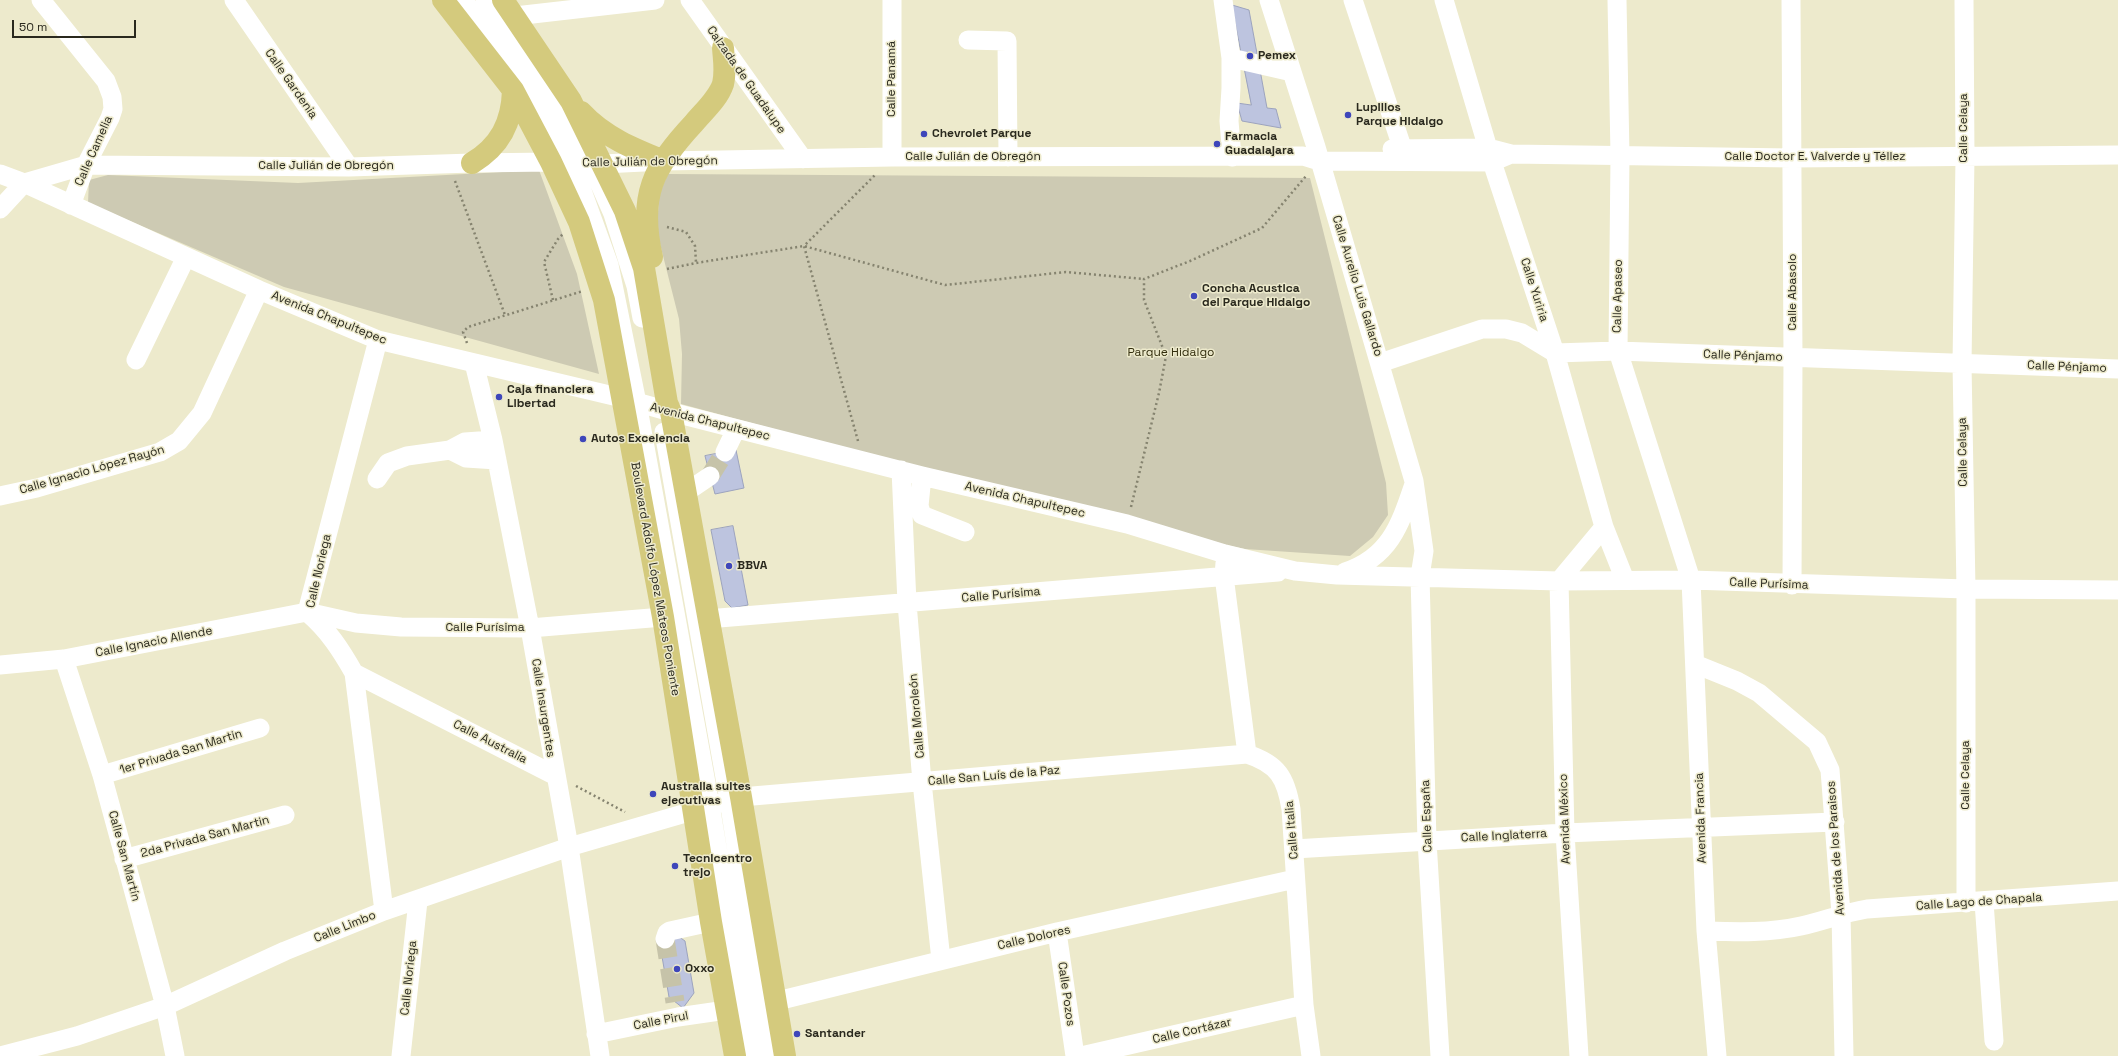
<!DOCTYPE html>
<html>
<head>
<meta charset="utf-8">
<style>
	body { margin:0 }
	#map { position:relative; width:2118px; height:1056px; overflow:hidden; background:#edeacc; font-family:"Space Grotesk",sans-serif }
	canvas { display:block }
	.scale { position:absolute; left:12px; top:20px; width:124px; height:18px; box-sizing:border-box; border:2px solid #2a291e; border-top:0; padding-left:5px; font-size:12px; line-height:14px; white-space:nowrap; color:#2a291e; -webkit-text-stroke:3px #edeacc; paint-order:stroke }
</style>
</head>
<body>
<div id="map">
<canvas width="2118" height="1056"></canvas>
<div class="scale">50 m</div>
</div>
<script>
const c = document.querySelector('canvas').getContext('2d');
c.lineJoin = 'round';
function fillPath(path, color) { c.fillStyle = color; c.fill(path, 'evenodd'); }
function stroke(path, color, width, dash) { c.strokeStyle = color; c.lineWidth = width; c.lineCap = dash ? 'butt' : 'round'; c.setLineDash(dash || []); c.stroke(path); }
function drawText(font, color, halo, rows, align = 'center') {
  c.font = font + ' "Space Grotesk",sans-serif'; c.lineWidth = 3; c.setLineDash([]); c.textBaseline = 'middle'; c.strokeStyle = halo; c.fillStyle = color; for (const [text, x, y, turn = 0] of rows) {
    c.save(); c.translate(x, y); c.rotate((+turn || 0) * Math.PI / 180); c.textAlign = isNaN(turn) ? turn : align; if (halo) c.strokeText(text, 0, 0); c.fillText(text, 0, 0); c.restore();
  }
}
const green = new Path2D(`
	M539 170 577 274 599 374 284 287 88 203 89 180 108 175 298 183Z
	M668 174 1310 178 1386 483 1388 515 1373 537 1350 556 1245 549 1127 524 681 404 682 354 679 319 657 232 659 194Z`);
const building = new Path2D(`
	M1232 5 1249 10 1267 108 1276 109 1281 128 1242 121 1237 103 1251 105Z
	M736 450 744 488 715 494 705 456Z
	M733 526 748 605 732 608 725 601 711 530Z
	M672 932 685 941 694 993 683 1008 669 997 660 945Z`);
const minorTunnel = new Path2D(`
	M710 476 725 452
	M665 939 675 1002`);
const path = new Path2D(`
	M455 181 505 315
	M667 227 686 232 695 246 696 263
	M667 269 696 263 804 246 945 285 1066 272 1144 279
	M553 300 544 262 558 239 563 234
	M467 343 463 332 468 327 583 291
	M858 441 804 246 875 175
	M1131 507 1159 393 1166 356 1144 300V279L1190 261 1262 228 1306 176
	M576 786 625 812`);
const minor = new Path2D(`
	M41 0 106 81 112 97 113 109 110 118 86 165 71 205
	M234 0 349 167
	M463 0 535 97 572 163 609 265 637 403 710 805 752 1056
	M485 0 551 89 591 164 613 214 636 286 642 318
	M690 0 803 159
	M892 0V157
	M1223 0 1231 58V88L1229 121 1232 157
	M1269 0 1316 147 1414 481 1424 551 1420 576 1427 841 1440 1056
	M1353 0 1403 150
	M1444 0 1492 162 1555 353 1604 527 1625 580
	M1617 0 1620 155 1618 351 1691 580 1706 931 1717 1056
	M1791 0 1793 357 1792 585
	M1964 0 1965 157 1962 364 1966 589V903
	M515 16 655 0
	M968 40 1007 41 1008 157
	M1231 58 1292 72
	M1392 149 1488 148 1511 154 1792 158 2118 155
	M0 174 24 183 259 290 378 340 622 398 671 412 922 476 1127 524 1225 554 1295 571 1337 575 1559 581 1691 580 1966 589 2118 590
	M24 183 86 165 349 167 472 163 551 162 603 164 664 161 892 157 1303 156 1319 161 1492 162 1511 154
	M0 209 24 183
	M136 360 186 257
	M474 363 493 440 530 628 569 847 600 1056
	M1380 363 1482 329H1506L1522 333 1555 353 1618 351 2118 369
	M664 432 729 800 769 1056
	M493 440 465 442 450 450 466 458 497 460
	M725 452 736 429
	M901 470 907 603 922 782 941 960
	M922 476 919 506 922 515 965 532
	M377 479 388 463 407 456 450 450
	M685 493 710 476
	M0 496 37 488 160 452 179 441 202 413 259 290
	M1225 563 1224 576 1247 754
	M1345 572C1390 557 1400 525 1414 484
	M307 612 378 340
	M308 613C328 630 341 650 354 673L384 911
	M707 619 1278 572
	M64 659 102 775 165 1006 175 1056
	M1695 664 1737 681 1759 693 1817 742 1830 770 1841 914 1844 1056
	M0 665 64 659 307 612 356 623 401 627 530 628 663 617
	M354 673 554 775
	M102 775 260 728
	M1294 849 1565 833 1835 822
	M124 859 285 815
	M1984 902 1994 1041
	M1706 931C1738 932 1770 933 1801 926 1824 921 1843 913 1867 909L2118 891
	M1057 932 1075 1056
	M665 939 667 933 670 931 711 922
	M596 1034 678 1017 761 1005 1057 932 1295 879
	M0 1056 77 1036 165 1006 285 951 384 911 569 847 741 797 1247 754C1278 764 1286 778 1291 809L1304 1005 1311 1056
	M401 1056 418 901
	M1081 1056 1304 1005
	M1579 1056 1565 833 1559 581 1604 527`);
const major = new Path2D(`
	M443 0 513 90 551 162 579 222 604 300 663 617 711 922 735 1056
	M503 0 571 101 625 211 644 268 667 403 671 412 741 797 785 1056
	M581 112C604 137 634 149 664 161
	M472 163C500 146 512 123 513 90
	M652 257C638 196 653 167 694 123 704 111 718 99 723 84 726 72 724 61 723 48`);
const markers = [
	[1250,56,4,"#3e46ba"],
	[1348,115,4,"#3e46ba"],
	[924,134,4,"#3e46ba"],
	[1217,144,4,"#3e46ba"],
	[1194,296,4,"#3e46ba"],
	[499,397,4,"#3e46ba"],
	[583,439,4,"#3e46ba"],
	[729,566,4,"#3e46ba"],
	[653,794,4,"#3e46ba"],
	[675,866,4,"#3e46ba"],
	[677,969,4,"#3e46ba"],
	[797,1034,4,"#3e46ba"]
];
const poiNames = [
	["Pemex",1258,56],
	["Lupillos",1356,108],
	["Parque Hidalgo",1356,122],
	["Chevrolet Parque",932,134],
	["Farmacia",1225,137],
	["Guadalajara",1225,151],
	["Concha Acustica",1202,289],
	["del Parque Hidalgo",1202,303],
	["Caja financiera",507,390],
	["Libertad",507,404],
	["Autos Excelencia",591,439],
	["BBVA",737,566],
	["Australia suites",661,787],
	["ejecutivas",661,801],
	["Tecnicentro",683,859],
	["trejo",683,873],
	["Oxxo",685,969],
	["Santander",805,1034]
];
const streetNames = [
	["Calle Panamá",892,79,-90],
	["Calzada de Guadalupe",746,80,55],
	["Calle Gardenia",291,84,55],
	["Calle Celaya",1964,128,-90],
	["Calle Camelia",94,151,-66],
	["Calle Julián de Obregón",973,157],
	["Calle Doctor E. Valverde y Téllez",1815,157],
	["Calle Julián de Obregón",650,162,-1],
	["Calle Julián de Obregón",326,166],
	["Calle Aurelio Luis Gallardo",1357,286,73],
	["Calle Yuriria",1534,290,72],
	["Calle Abasolo",1793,292,-90],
	["Calle Apaseo",1618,296,-89],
	["Avenida Chapultepec",329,318,22],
	["Calle Pénjamo",1743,356,2],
	["Calle Pénjamo",2067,367,2],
	["Avenida Chapultepec",710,422,14],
	["Calle Celaya",1963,452,-91],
	["Calle Ignacio López Rayón",92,470,-16],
	["Avenida Chapultepec",1025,500,13],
	["Calle Noriega",319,571,-77],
	["Boulevard Adolfo López Mateos Poniente",655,579,80],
	["Calle Purísima",1769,584,2],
	["Calle Purísima",1001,595,-5],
	["Calle Purísima",485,628],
	["Calle Ignacio Allende",154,642,-11],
	["Calle Insurgentes",543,708,81],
	["Calle Moroleón",917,716,-95],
	["Calle Australia",490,742,27],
	["1er Privada San Martin",181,752,-17],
	["Calle Celaya",1966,775,-90],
	["Calle San Luís de la Paz",994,776,-5],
	["Calle España",1427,816,-92],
	["Avenida Francia",1701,818,-92],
	["Avenida México",1565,819,-92],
	["Calle Italia",1292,830,-95],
	["Calle Inglaterra",1504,836,-3],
	["2da Privada San Martin",205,837,-15],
	["Avenida de los Paraisos",1836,848,-94],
	["Calle San Martín",124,856,75],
	["Calle Lago de Chapala",1979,902,-4],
	["Calle Limbo",345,927,-22],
	["Calle Dolores",1034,938,-13],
	["Calle Noriega",409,978,-84],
	["Calle Pozos",1066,994,82],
	["Calle Pirul",661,1021,-11],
	["Calle Cortázar",1192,1031,-13]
];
const parkNames = [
	["Parque Hidalgo",1171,353]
];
fillPath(green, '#cdcab3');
fillPath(building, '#bdc4df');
stroke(building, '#9ca3bd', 1);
stroke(minorTunnel, '#c6c3a9', 19, [19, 10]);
stroke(path, '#85836f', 2.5, [2, 3]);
stroke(minor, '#fff', 19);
stroke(major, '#d4ca7d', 22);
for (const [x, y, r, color] of markers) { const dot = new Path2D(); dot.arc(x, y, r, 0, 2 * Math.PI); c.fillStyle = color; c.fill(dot); stroke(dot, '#edeacc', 1.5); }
drawText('bold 12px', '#2a291e', '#edeacc', poiNames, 'left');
drawText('12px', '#2a291e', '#edeacc', streetNames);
drawText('12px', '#332e0e', '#edeacc', parkNames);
</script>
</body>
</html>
